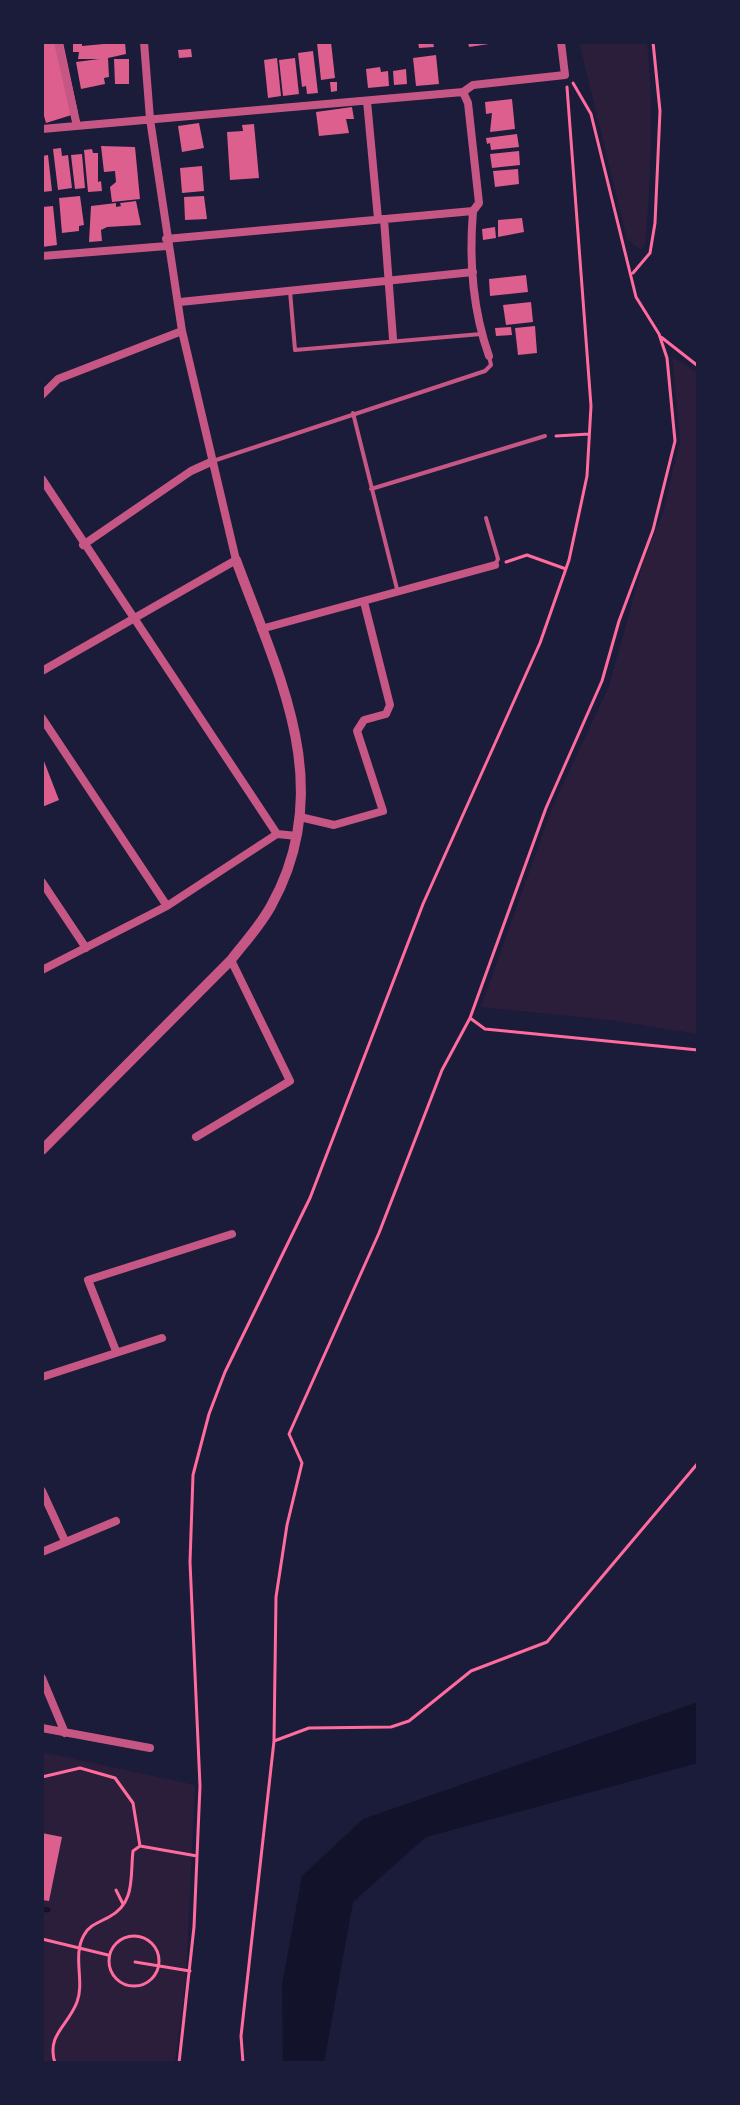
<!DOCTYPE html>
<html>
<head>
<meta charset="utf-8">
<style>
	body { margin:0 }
	#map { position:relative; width:740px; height:2105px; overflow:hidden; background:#1b1b3a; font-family:"Alegreya Sans",sans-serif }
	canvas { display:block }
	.frame { position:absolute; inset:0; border:44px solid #1b1b3a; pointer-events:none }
</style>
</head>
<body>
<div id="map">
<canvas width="740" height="2105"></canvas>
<div class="frame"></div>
</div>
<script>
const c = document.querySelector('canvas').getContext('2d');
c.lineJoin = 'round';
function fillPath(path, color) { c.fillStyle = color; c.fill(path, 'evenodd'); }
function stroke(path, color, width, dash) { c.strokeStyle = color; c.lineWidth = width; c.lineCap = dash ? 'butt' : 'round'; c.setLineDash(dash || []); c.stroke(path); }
const green = new Path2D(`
	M579 42H647C654 111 651 177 645 246L640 250 627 239Z
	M672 357 698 373V1034L618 1021 481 1007 552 808 609 686 643 563 663 513 680 440Z
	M42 1752 195 1785 186 1979 175 2063H42Z`);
const water = new Path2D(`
	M698 1702V1763L426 1837 353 1902 324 2063H283L282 1985 302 1876 363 1819Z`);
const stream = new Path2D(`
	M42 1909 48 1910`);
const building = new Path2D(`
	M42 42H63L78 113 46 123 42 109Z
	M73 42H82V46L125 42 126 54 108 58 109 77 104 78 105 84 81 89 76 62 99 59H78L79 52H73Z
	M331 42 335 78 321 80 317 43Z
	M418 42H433L434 47 419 48Z
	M468 42H489V44L469 47Z
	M191 49 192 57 179 58 178 50Z
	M313 51 318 93 307 94 306 86 302 87 298 53Z
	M436 55 439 84 416 86 413 58Z
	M277 58 281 96 268 98 264 60Z
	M295 58 299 94 283 96 279 60Z
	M114 59H129V84H115Z
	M380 67 381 72 388 71 389 86 368 88 366 69Z
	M406 69 407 84 394 85 393 71Z
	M330 82H337V91L331 92Z
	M512 99 515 129 490 132 492 113 486 114 485 102Z
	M352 107 354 119H346L349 133 319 136 316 112Z
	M199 123 204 148 182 152 178 126Z
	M254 124 259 178 230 180 227 132 243 131 242 125Z
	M517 134 519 147 491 150 490 143 487 144 486 138Z
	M101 146 135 147 140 199 112 202 110 187 116 182 115 171 104 172Z
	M61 148 62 156 68 155 72 188 58 190 53 149Z
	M92 149 93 153H98V182L101 181 102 191 88 192 84 150Z
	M519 151 520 165 492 168 490 154Z
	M82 154 85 188 75 189 71 155Z
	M48 155 52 191 42 192V156Z
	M202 166 204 191 182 193 180 168Z
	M518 169 519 184 495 187 493 171Z
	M80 196 84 225 79 226V231L62 233 59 198Z
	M204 196 207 219 185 220 184 197Z
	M136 201 141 225 107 227 101 230 102 241 89 242 91 206 116 203V207L121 206 120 203Z
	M53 206 57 245 42 247V207Z
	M522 218 524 232 498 237V220Z
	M495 227 496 238 483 240 482 229Z
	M526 275 528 292 490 296 489 279Z
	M531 302 533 322 506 325 503 305Z
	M535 326 537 353 518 355 515 328Z
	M511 327 512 335 496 336 495 328Z
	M42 756 59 800 42 807Z
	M42 1833 62 1837 49 1901 42 1900Z`);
const path = new Path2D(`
	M573 83 591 114 636 297 659 334 667 358 675 441 653 530 619 621 602 681 546 808 470 1018 485 1029 698 1050
	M633 273 650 253 655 223 660 111 653 42
	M661 337 698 366
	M556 436 589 434
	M506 562 527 555 566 569
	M274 1741 309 1728 391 1727 409 1721 471 1671 547 1642 698 1463
	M42 1777 80 1768 115 1778 133 1803 140 1846 133 1851C130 1876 136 1903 109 1917 100 1922 89 1925 84 1935 72 1956 85 1981 77 2002 68 2026 46 2035 55 2063
	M140 1846 197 1856
	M116 1890 123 1904
	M109 1961a25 25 0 1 1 50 0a25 25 0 1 1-50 0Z
	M42 1939 108 1955
	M135 1962 190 1971
	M179 2063 194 1927 200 1786 190 1562 193 1475 209 1414 225 1372 310 1198 423 904 540 643 569 560 587 476 591 406 567 87
	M243 2063 241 2036 274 1741 276 1597 287 1525 302 1463 289 1434 379 1233 442 1070 470 1018`);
const service = new Path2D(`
	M290 291 295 350 481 334
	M353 413 397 589
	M213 461 485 371 491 365 489 356
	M371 489 545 436
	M486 518 498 559 496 563`);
const minor = new Path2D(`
	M58 42 77 126
	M367 101 378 219
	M42 129 463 92 473 85 565 75 561 42
	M473 211C469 259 473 311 489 356
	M384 219 393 339
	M166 239 473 211 479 203 468 103 463 92
	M42 256 167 246
	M180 302 473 272
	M42 395 58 379 182 331
	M42 479 277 834
	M83 545 191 471 213 461
	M261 629 495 565
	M42 671 236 560 182 331 150 119 144 42
	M42 718 167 906
	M300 817 334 825 383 811 357 731 364 720 386 714 390 705 364 602
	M42 882 86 948
	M42 970 167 906 277 834 297 836
	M196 1137 290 1081 231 960
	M116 1351 88 1280 232 1234
	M42 1377 162 1338
	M42 1491 65 1541
	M42 1552 116 1521
	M42 1678 65 1733
	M42 1728 150 1748`);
const tertiary = new Path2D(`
	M42 1150 231 960C245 942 260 926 271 906 338 786 278 675 236 560`);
fillPath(green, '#2a1e3b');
fillPath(water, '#12122b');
stroke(stream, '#12122b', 5);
fillPath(building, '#dd5f8e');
stroke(path, '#ff6b9d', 3);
stroke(service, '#c65784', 4);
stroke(minor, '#c65784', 8);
stroke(tertiary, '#c65784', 10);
</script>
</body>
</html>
